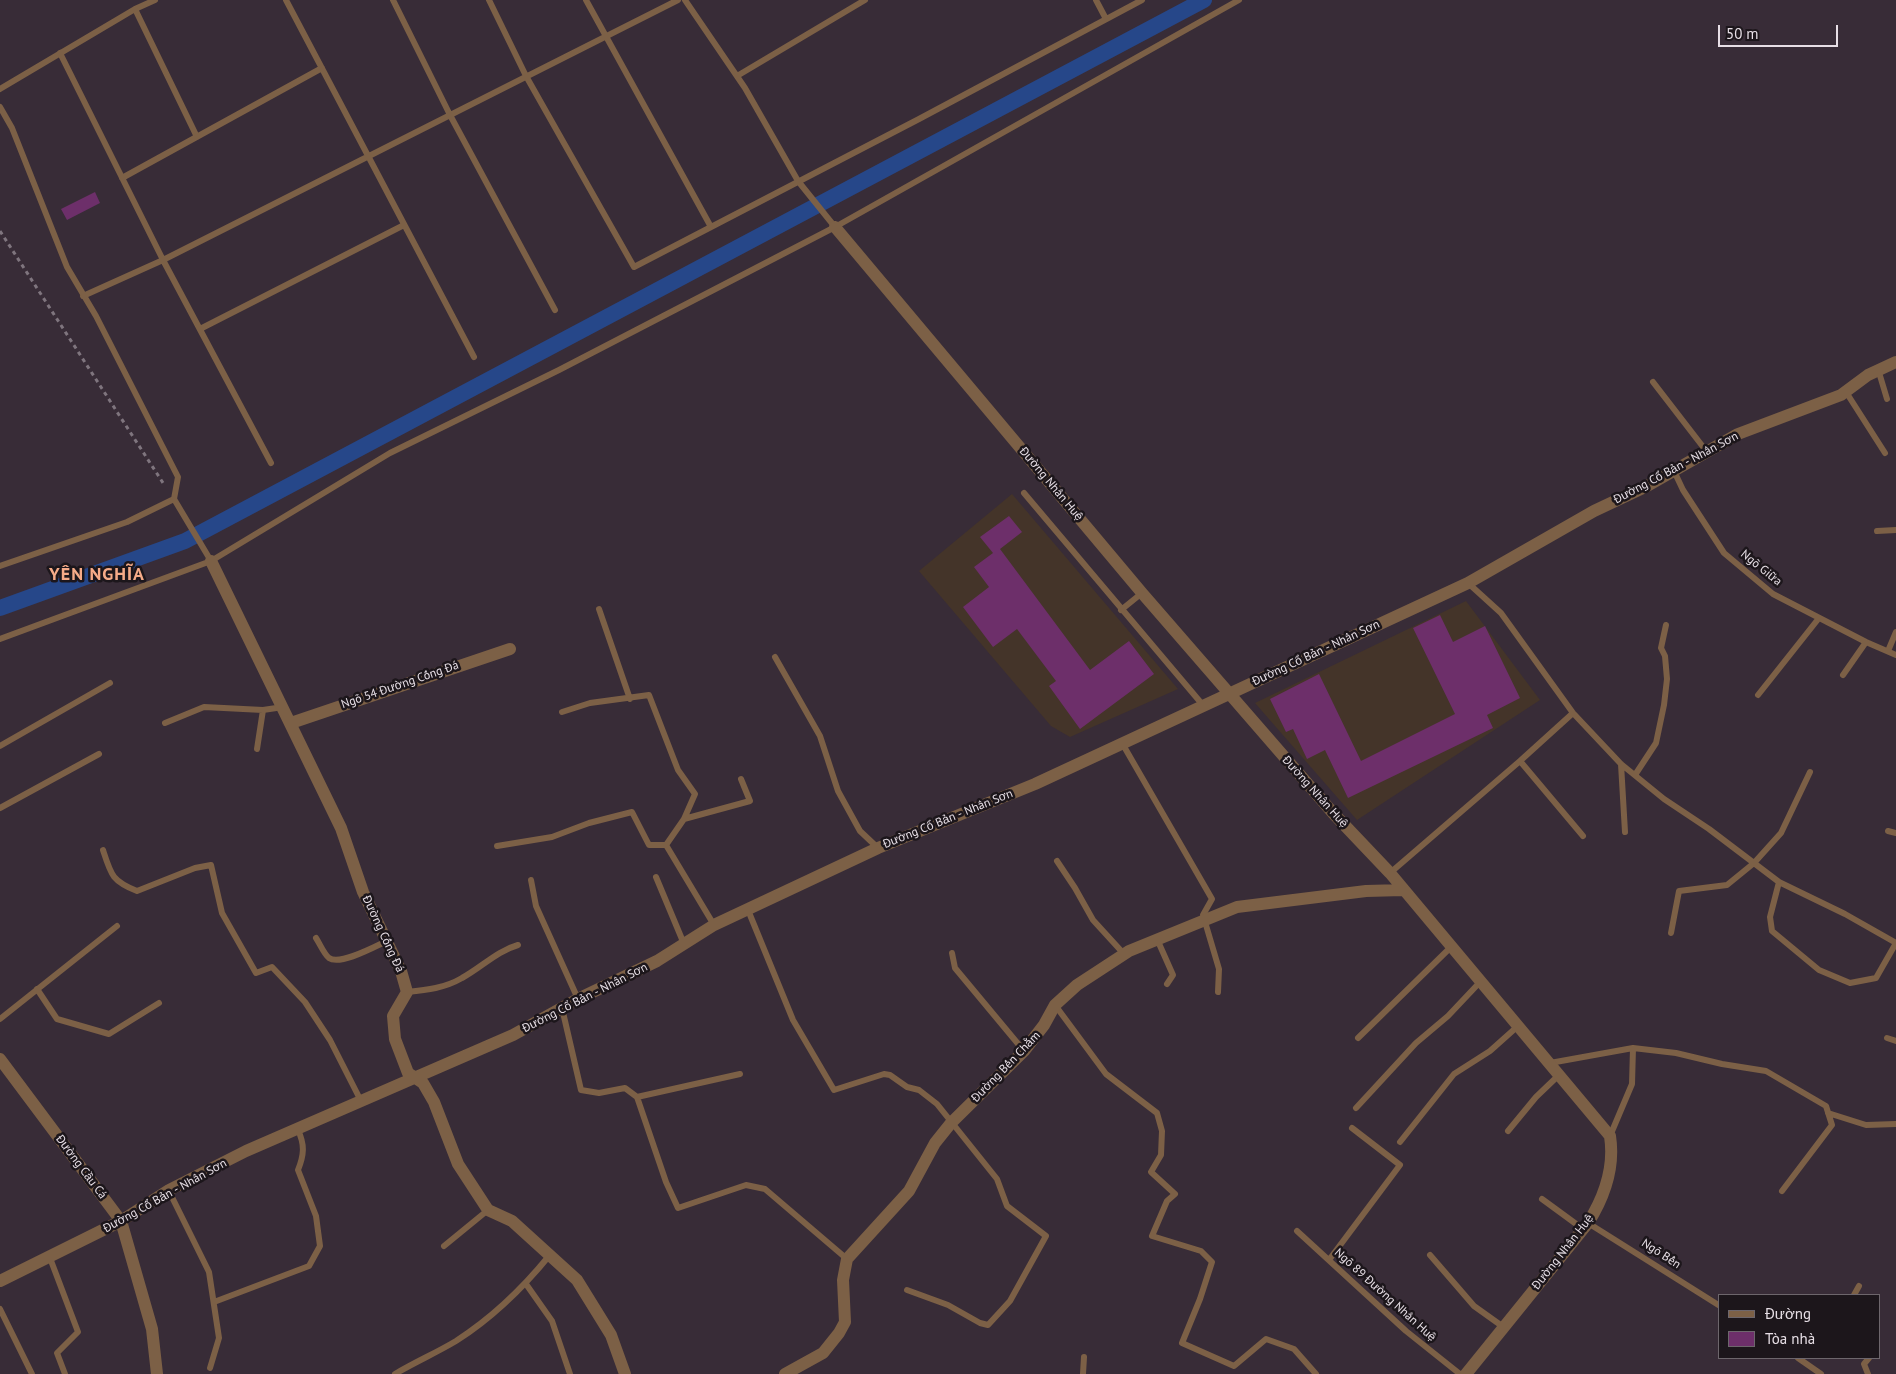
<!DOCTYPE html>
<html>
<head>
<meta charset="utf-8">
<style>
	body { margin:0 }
	#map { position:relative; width:1896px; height:1374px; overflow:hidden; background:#382c37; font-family:"PT Sans",sans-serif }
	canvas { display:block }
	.legend { position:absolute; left:1718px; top:1294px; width:162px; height:65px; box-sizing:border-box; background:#1c161b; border:1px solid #6d666c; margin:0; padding:6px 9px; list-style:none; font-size:15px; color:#e7dfe6 }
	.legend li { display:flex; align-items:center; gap:10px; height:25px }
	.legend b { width:25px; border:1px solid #6d666c }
	.scale { position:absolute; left:1718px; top:25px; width:120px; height:22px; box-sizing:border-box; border:2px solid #e7dfe6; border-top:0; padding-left:6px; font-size:15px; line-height:18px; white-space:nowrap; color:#e7dfe6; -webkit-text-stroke:4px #1c161b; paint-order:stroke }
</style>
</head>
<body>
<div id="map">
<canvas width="1896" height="1374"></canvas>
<ul class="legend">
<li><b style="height:6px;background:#7c6046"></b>Đường</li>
<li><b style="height:14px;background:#6d2f6a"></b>Tòa nhà</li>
</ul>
<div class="scale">50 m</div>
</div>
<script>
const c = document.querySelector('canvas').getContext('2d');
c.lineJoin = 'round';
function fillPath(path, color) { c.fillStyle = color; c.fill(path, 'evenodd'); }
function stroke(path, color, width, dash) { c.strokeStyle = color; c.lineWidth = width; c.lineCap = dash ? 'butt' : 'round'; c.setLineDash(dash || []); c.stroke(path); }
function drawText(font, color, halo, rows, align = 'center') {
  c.font = font + ' "PT Sans",sans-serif'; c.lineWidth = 5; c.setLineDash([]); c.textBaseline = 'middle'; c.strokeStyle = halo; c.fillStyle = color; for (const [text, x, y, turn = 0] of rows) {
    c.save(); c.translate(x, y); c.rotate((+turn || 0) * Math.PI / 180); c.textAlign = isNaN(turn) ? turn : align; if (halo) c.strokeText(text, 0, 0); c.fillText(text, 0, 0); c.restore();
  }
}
const education = new Path2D(`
	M1012 494 1178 689 1070 737 1051 726 919 571Z
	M1466 601 1540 700 1357 820 1255 703Z`);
const canal = new Path2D(`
	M0 608 185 541 1204 0`);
const building = new Path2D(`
	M95 192 100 203 67 220 61 209Z
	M1009 516 1022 532 1000 549 1090 670 1129 641 1154 674 1080 729 1049 686 1056 681 1017 629 993 647 963 607 989 587 974 567 993 553 980 537Z
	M1440 615 1453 642 1485 626 1520 698 1487 715 1493 728 1348 798 1325 750 1307 759 1293 729 1286 732 1270 699 1319 674 1361 761 1455 714 1413 628Z`);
const path = new Path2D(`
	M0 231 165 486`);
const lane = new Path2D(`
	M286 0 474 357
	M393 0 450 115 555 310
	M489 0 526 76 634 267 919 119 1142 0
	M586 0 711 227
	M685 0 745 88 798 181 835 227
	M1096 0 1106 19
	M135 9 197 137
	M60 53 163 260 271 463
	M737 76 865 0
	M0 89 135 9 155 0
	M0 107 12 128 67 267 96 316 178 477 174 499 211 561
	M122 178 322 68
	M83 296 163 260 678 0
	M200 329 404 225
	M1878 369 1887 399
	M1653 382 1707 452
	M1846 392 1885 453
	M1674 471 1683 490 1724 553 1773 594 1866 642 1896 655
	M1024 493 1202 704
	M1877 531 1896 530
	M0 566 127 522 174 499
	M1468 583 1501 613 1573 713 1621 764 1664 799 1709 829 1779 882 1845 914 1896 943
	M599 609 630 699
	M1121 610 1142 593
	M0 639 211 561 390 453 559 370 835 227 1239 0
	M1888 651 1896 632
	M775 657 820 736 838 791 860 831 878 848
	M1843 675 1866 642
	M1758 695 1819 618
	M562 712 590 703 649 695 678 770 695 794 684 819 666 845
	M165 723 204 707 263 710 283 707
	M1122 743 1212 899 1203 915 1219 969 1218 992
	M0 746 110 683
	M257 749 263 710
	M1520 761 1583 836
	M1621 764 1625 832
	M1635 775 1656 743 1664 705 1667 679 1665 656 1661 648 1666 625
	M0 808 99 754
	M684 819 750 801 741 779
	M1888 831 1896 833
	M666 845 714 925
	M497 846 552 837 589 823 632 812 649 845H666
	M103 850C111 875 112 881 137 891L195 868 211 865 222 913 256 973 272 967 305 1002 330 1040 361 1101
	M1057 861 1075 888 1093 920 1124 954
	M1390 873 1520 761 1573 713
	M656 877 684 944
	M531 880 536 906 578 999
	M1779 882 1770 917 1772 931 1819 970 1850 983 1876 978 1896 943
	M748 910 793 1020 834 1090 884 1074 890 1075 907 1087 919 1090 937 1104 997 1179 1007 1206 1046 1236 1010 1301 988 1325 980 1323 948 1305 907 1290
	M1671 933 1679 891 1727 885 1754 863 1781 833 1810 772
	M316 938C320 944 324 954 329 958 340 966 376 946 387 941
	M1157 939 1173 975 1167 984
	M952 953 955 968 1024 1051
	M37 989 57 1019 109 1034 159 1003
	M407 992C427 990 445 988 462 978 482 967 497 951 518 945
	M1055 1005 1106 1074 1157 1113 1162 1131 1161 1155 1151 1172 1175 1194 1167 1201 1152 1236 1201 1251 1212 1262 1200 1299 1182 1343 1234 1366 1266 1339 1294 1349 1316 1374
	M562 1008 581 1090 599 1093 625 1088 637 1097 740 1074
	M0 1019 117 926
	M1358 1038 1451 947
	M1887 1038 1896 1041
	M1550 1063 1633 1048 1676 1053 1722 1064 1766 1071 1826 1106 1832 1125 1782 1191
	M637 1097 666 1182 678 1208 746 1185 765 1189 847 1259
	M1356 1108 1416 1043 1448 1016 1481 981
	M1828 1113 1866 1125 1896 1124
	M1508 1131 1536 1097 1560 1074
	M1610 1136 1632 1084 1633 1048
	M1400 1142 1454 1074 1490 1051 1518 1026
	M168 1189 209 1272 219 1338 210 1368
	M1542 1199 1583 1229
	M1588 1223 1720 1306
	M1297 1231 1406 1331 1460 1374
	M444 1246 488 1210
	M1430 1255 1474 1306 1502 1326
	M50 1258 78 1332 57 1353 65 1374
	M1329 1260 1400 1165 1352 1128
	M526 1284 552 1321 570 1374
	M1854 1295 1859 1286
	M214 1302 309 1266 320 1246 316 1216 298 1170C304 1155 305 1145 298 1130
	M0 1309 32 1374
	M1798 1358 1821 1374
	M395 1374C415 1362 436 1353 456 1341 492 1318 522 1289 549 1256
	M1083 1374 1084 1357
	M1868 1374 1864 1364 1869 1358`);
const street = new Path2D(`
	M835 227 1142 593 1333 813 1390 873 1610 1136C1615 1168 1605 1196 1588 1223L1466 1374
	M211 561 341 828 363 892 401 971 407 992 393 1016 395 1039 408 1073 423 1083 434 1102 458 1164 488 1210 512 1221 577 1280 611 1335 625 1374
	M291 723 510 649
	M0 1059 121 1221 152 1329 157 1374
	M0 1281 121 1221 169 1190 246 1151 513 1035 578 999 657 961 714 925 878 848 1035 784 1468 583 1594 511 1647 486 1738 434 1841 395 1868 375 1896 362
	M785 1374 823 1353 839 1333 845 1322 843 1280 847 1259 909 1191 935 1143 951 1123 1024 1051 1044 1025 1055 1005 1077 985 1129 951 1237 907 1366 891 1403 890`);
const streetNames = [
	["Đường Cổ Bản - Nhân Sơn",1676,468,-28],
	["Đường Nhân Huệ",1051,484,50],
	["Ngõ Giữa",1761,568,39],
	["Đường Cổ Bản - Nhân Sơn",1316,653,-25],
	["Ngõ 54 Đường Cống Đá",400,685,-19],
	["Đường Nhân Huệ",1315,792,48],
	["Đường Cổ Bản - Nhân Sơn",948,819,-22],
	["Đường Cống Đá",383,934,65],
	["Đường Cổ Bản - Nhân Sơn",585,998,-27],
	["Đường Bến Chằm",1006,1067,-46],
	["Đường Cầu Cá",81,1167,53],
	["Đường Cổ Bản - Nhân Sơn",165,1196,-29],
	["Đường Nhân Huệ",1563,1252,-52],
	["Ngõ Bến",1661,1254,33],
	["Ngõ 89 Đường Nhân Huệ",1385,1295,42]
];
const districtNames = [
	["YÊN NGHĨA",97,575]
];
fillPath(education, '#443429');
stroke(canal, '#264789', 16);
fillPath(building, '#6d2f6a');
stroke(path, '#7f757e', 3, [4, 4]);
stroke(lane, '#7c6046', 6);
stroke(street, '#7c6046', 12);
drawText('12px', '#e7dfe6', '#1c161b', streetNames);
c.letterSpacing = '1px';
drawText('bold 18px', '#f6ab88', '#1c161b', districtNames);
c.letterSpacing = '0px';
</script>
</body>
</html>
